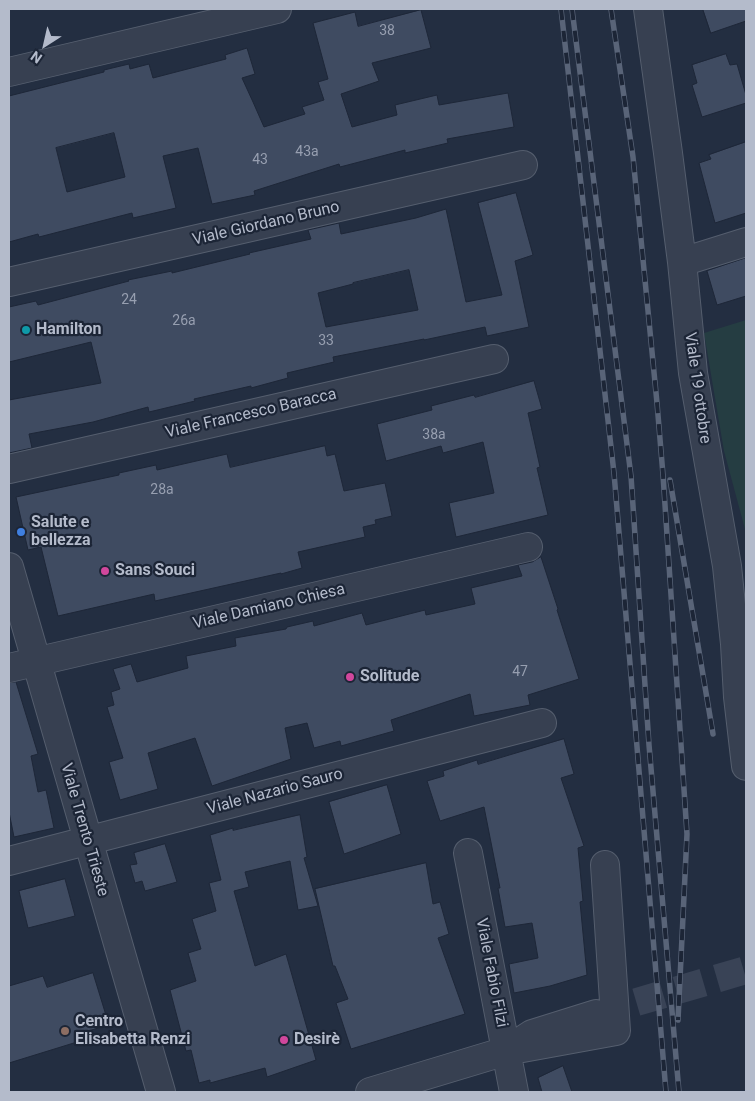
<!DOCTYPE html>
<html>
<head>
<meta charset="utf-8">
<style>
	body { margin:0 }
	#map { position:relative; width:755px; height:1101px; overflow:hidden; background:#232e41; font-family:Roboto,sans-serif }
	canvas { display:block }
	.frame { position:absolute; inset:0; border:10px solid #b4bbcb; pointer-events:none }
	.north { position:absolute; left:20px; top:20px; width:50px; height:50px; -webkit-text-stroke:4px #1c2536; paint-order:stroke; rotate:215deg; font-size:14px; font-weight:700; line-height:20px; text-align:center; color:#b4bbcb }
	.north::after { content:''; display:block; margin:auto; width:18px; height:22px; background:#b4bbcb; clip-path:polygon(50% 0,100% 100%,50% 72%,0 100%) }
</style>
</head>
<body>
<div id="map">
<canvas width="755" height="1101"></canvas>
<div class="frame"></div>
<div class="north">N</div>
</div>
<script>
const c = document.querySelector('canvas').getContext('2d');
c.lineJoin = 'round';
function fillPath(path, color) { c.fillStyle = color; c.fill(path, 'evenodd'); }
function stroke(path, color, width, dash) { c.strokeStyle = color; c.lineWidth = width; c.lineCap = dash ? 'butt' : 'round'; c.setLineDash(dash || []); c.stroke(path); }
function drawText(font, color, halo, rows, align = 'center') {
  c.font = font + ' Roboto,sans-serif'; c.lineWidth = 4.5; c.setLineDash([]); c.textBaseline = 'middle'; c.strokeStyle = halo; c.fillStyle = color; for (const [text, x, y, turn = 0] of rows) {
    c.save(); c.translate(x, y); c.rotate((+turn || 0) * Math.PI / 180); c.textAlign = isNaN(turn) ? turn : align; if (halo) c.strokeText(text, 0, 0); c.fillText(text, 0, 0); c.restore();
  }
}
const green = new Path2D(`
	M746 320V533L724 451 704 333Z`);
const building = new Path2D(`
	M703 9H746V21L711 33Z
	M421 10 431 48 372 63 379 81 341 94 352 127 397 115 395 105 437 95 439 105 508 93 514 127 447 139 448 143 405 153V150L340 167 339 164 254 191 255 195 212 204 198 148 163 156 176 208 133 218 132 213 39 237 38 234 9 242V96L104 72V70L129 64 130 69 149 64 153 78 226 59 225 55 247 48 255 74 242 78 253 102 264 127 305 114 302 107 324 100 318 82 328 79 313 23 355 12 358 26ZM114 133 125 177 67 192 56 148Z
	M726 54 730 65 737 64 746 95V103L702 117 692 85 697 83 692 65Z
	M746 142V213L715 223 699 163 711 159 709 155Z
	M516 193 533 255 515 261 529 327 487 336 485 327 424 340V339L333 357 334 362 287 373 288 378 251 388V386L194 399 195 401 149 412 148 407 93 422 29 434 32 448 9 453V400L101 383 91 342 9 362V307L36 301 38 305 129 281 128 280 172 271V273L250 254 249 253 311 239 308 230 339 223 341 234 416 218 446 209 466 302 502 295 478 203ZM409 270 418 310 326 327 318 293 353 284V283Z
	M746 258V296L717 305 707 271Z
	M534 381 542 409 528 413 540 467 537 468 548 515 456 537 449 503 494 493 483 442 443 453 441 446 386 461 377 424 432 410 431 406 474 395 475 397Z
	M325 446 327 456 335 454 344 491 385 483 392 516 375 520 376 524 363 527 365 537 298 552 302 568 281 574V573L155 601 154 594 58 616 41 547 28 550 16 497 119 475V473L156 465 157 470 227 454 230 467Z
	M541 557 558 609 557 610 579 679 528 695 530 705 474 716 470 694 391 720 394 731 341 746 340 741 314 748 307 723 285 728 291 759 212 786 195 738 148 753 158 789 120 800 109 762 123 758 107 707 114 705 111 692 120 689 113 669 131 664 137 682 188 668 186 656 236 646 235 638 286 629 287 627 313 621 314 626 362 613 366 625 425 610 426 615 475 604 471 588 522 576 518 565 532 562Z
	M16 682 38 754 31 756 38 792 46 790 54 828 14 837 9 812V683Z
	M564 739 574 774 561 778 584 846 578 848 583 901 580 902 587 975 550 986 514 993 509 964 538 958 532 923 505 927 498 888H500L484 807 440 821 427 781 444 776 443 771 477 760 478 764Z
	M387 785 401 834 344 854 329 802Z
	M300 815 307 857 304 858 318 906 298 910 290 861 245 872 249 887 234 891 255 966 286 954 316 1060 267 1077 265 1068 210 1083V1080L199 1083 191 1050 186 1051 170 990 196 981 188 953 201 949 192 919 216 911 209 883 221 880 210 835 233 828V830Z
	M165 844 177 882 145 891 142 881 135 883 130 865 137 864 134 853Z
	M426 863 433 904 440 902 449 934 438 938 465 1014 351 1049 336 1003 348 999 335 966H333L315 889Z
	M65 879 75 916 28 928 19 891Z
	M93 973 109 1025 88 1031 90 1038 9 1063V986L43 976 47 987Z
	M563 1066 572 1092H542L538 1078Z`);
const minorTunnel = new Path2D(`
	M596 1014 746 970`);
const minor = new Path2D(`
	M648 9 668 153 682 262 693 373 727 566 735 644 738 697 746 766
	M9 72 277 9
	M682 262 746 242
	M9 282 523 165
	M9 469 494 359
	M9 567 161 1092
	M9 668 528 547
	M468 853 514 1092
	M9 861 542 723
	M506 1051 616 1031 605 865
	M370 1092 506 1051 532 1034 596 1014`);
const rail = new Path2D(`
	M561 9 614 473 666 1092
	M572 9 631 476 649 745 679 1092
	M611 9 633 157 657 403 663 475 687 834 678 1020
	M670 480 713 734`);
const markers = [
	[26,330,5,"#0f9aa8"],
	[21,532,5,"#3f7fe0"],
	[105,571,5,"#d1479c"],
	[350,677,5,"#d1479c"],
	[65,1031,5,"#8d6e63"],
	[284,1040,5,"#d1479c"]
];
const numberNames = [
	["38",387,31],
	["43a",307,152],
	["43",260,160],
	["24",129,300],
	["26a",184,321],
	["33",326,341],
	["38a",434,435],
	["28a",162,490],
	["47",520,672]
];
const streetNames = [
	["Viale Giordano Bruno",266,224,-13],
	["Viale 19 ottobre",697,388,82],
	["Viale Francesco Baracca",251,414,-13],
	["Viale Damiano Chiesa",269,607,-13],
	["Viale Nazario Sauro",275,792,-15],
	["Viale Trento Trieste",84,830,74],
	["Viale Fabio Filzi",491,973,79]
];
const poiNames = [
	["Hamilton",36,330],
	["Salute e",31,523],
	["bellezza",31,541],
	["Sans Souci",115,571],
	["Solitude",360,677],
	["Centro",75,1022],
	["Elisabetta Renzi",75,1040],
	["Desirè",294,1040]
];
fillPath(green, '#253d42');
fillPath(building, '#3f4b61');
stroke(building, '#1e2738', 1);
stroke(minorTunnel, '#394356', 28, [28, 14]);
stroke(minor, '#555e6e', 30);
stroke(minor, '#374051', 28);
stroke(rail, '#596478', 5.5);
stroke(rail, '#1c2536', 4, [11]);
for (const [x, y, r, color] of markers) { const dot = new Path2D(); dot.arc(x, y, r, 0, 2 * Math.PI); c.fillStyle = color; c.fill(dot); stroke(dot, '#1c2536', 2); }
drawText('14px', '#979fb0', null, numberNames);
drawText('16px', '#b4bbcb', '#1c2536', streetNames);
drawText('bold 16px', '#b4bbcb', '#1c2536', poiNames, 'left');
</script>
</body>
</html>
